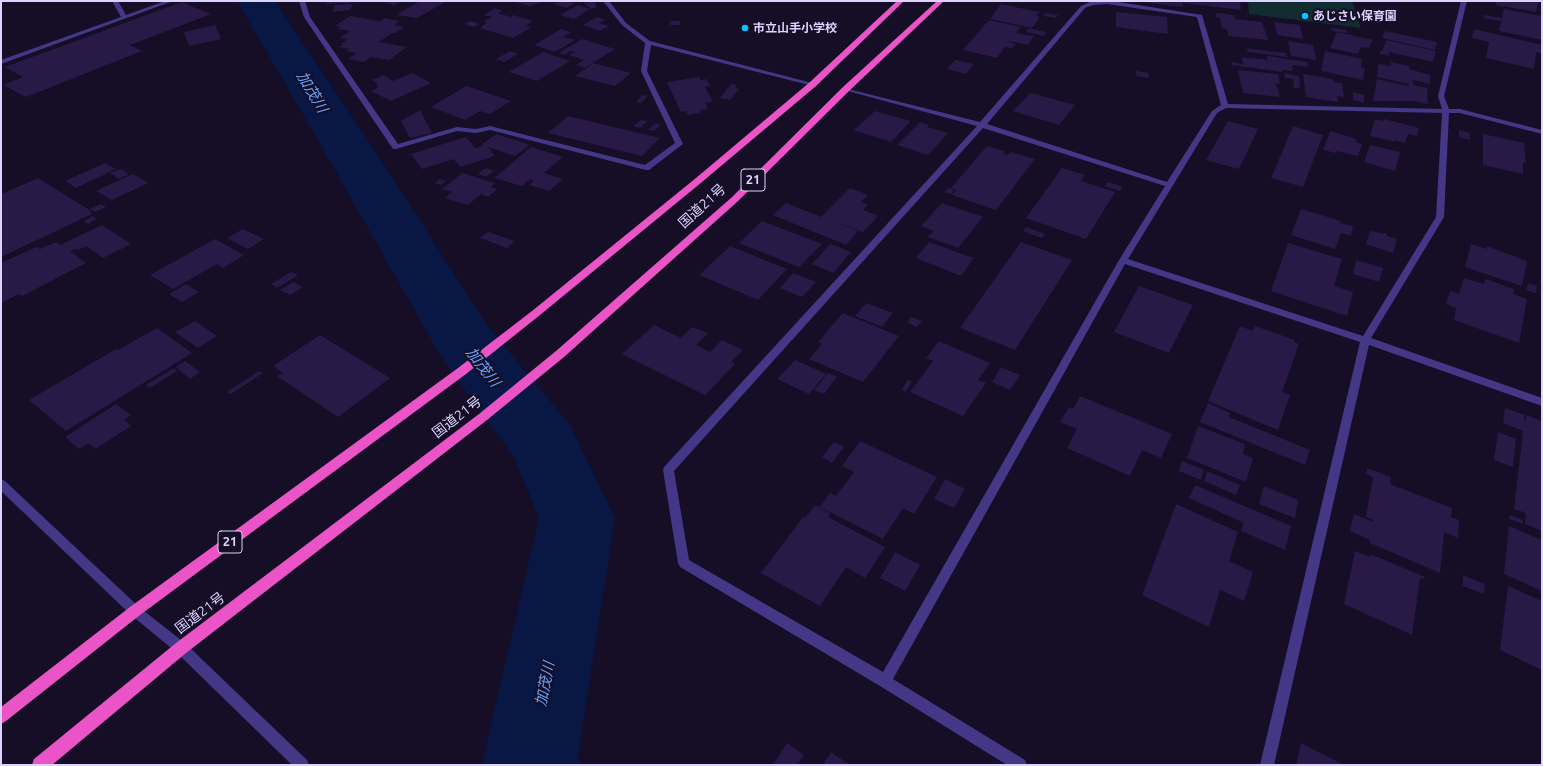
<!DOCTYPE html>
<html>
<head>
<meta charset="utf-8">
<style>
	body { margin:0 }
	#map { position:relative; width:1543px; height:766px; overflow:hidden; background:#150e26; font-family:Ubuntu,sans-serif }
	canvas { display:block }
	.frame { position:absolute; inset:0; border:2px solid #ddd3ff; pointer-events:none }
</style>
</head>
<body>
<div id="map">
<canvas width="1543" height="766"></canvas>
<div class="frame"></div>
</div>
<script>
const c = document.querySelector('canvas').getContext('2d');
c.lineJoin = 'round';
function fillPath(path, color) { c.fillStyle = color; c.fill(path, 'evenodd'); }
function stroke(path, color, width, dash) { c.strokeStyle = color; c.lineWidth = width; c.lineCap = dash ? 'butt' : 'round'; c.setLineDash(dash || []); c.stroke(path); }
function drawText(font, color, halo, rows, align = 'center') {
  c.font = font + ' Ubuntu,"Noto Sans JP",sans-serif'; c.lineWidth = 4; c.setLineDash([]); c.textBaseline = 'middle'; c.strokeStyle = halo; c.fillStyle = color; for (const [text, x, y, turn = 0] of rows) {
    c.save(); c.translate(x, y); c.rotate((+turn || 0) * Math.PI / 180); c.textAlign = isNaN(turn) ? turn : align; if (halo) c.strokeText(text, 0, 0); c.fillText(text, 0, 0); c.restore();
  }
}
const green = new Path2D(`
	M1248 1H1352L1361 28 1249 14Z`);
const river = new Path2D(`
	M237 1H275L368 140 487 325 570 425 615 518 578 755 580 765H484V755L539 518 514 457 441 357 318 140Z`);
const building = new Path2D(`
	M321 1 326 2 352 1 351 3 325 4 326 2 320 3Z
	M379 1H402L394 5Z
	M420 1H443L445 2 417 18 396 15Z
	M513 1H545L529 6Z
	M560 1H566L575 3 567 8 554 4Z
	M594 1 597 7 591 9 584 3Z
	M1133 1H1240L1241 10 1183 3V7Z
	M1496 1H1539L1536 12 1496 5Z
	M182 2 211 14 130 45 142 51 26 97 3 85 23 77 5 67Z
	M353 4 350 10 332 12 335 5Z
	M1001 4 1039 12 1036 16 1040 17 1032 28 990 19Z
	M578 5 590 9 574 19 560 15Z
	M495 8 503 11 498 13 511 17 513 15 533 21 525 26 532 27 513 38 480 28 487 22 483 21 492 17 484 15Z
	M1504 9 1542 16V40L1499 31Z
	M1116 12 1167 17 1168 34 1116 27Z
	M1046 13 1058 15 1056 18 1043 16Z
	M1216 13 1234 15 1235 19 1262 22 1268 40 1228 36 1227 29 1222 28 1220 18 1216 17Z
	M1484 15 1501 18V21L1483 18Z
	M350 16 380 21 385 18 399 21 394 25 404 27 395 33H392L379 42 407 47 389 60 371 57 364 62 348 59 357 53 346 51 349 49 339 47 344 44H340L348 39 340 38 350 31 338 29 341 27 335 26Z
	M597 17 605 20 599 23 609 26 600 31 583 25Z
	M989 20 1021 27 1016 33 1034 36 1028 45 1010 41 1009 42 1016 44 1012 48 1005 47 997 58 963 50Z
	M470 21 480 24 474 27 464 24Z
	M670 21H680V25H670Z
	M1274 22 1300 25 1303 39 1277 35Z
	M215 25 221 39 189 46 184 32Z
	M1029 28 1046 32 1044 36 1026 32Z
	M1331 28 1347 30 1348 33 1332 31Z
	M561 29 571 32 563 37 575 40 555 52 534 45Z
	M1474 29 1542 45V54L1536 52 1534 69 1486 58 1489 42 1472 38Z
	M1385 31 1437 42 1435 50 1382 38Z
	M1337 32 1373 40 1369 48 1361 47 1358 54 1330 48Z
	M582 39 615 49 584 68 576 65 584 60 569 55 575 52 570 51 564 55 559 53Z
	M1386 40 1436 51 1433 62 1389 52V55L1380 54V51L1388 52 1382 51Z
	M1288 41 1313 45 1316 60 1291 56Z
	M1247 48 1286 53 1287 57 1248 52Z
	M510 51 518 54 504 62 496 59Z
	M1325 51 1362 59 1361 67 1365 68 1363 80 1321 71Z
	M543 52 570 61 537 81 509 72Z
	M1267 56 1307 62 1309 67 1292 65 1293 71 1282 70V72L1232 65 1231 62 1243 64 1242 57 1268 60Z
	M955 60 974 64 966 74 947 69Z
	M1391 62 1409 66V69L1430 75V84L1413 80V85L1427 88 1428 104 1414 101H1373L1377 79 1408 86 1409 84 1377 77 1378 64 1391 66Z
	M593 63 631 73 615 86 575 76Z
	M1238 70 1278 74 1280 84 1276 83 1280 97 1243 93Z
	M1136 71 1148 73 1149 78 1136 76Z
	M412 73 431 83 391 101 371 91 379 87 375 85 378 84 372 80 384 75 393 81Z
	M1284 73 1299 76 1300 88H1294L1293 79 1285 78Z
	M1303 74 1333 79 1334 82 1342 83 1344 97 1337 96 1338 102 1306 97Z
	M699 77 701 80 706 79 710 86 705 87 713 102 705 103 708 109 700 110 701 113 688 115 686 111 681 112 667 82Z
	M731 84 737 85 735 88 739 89 730 100 720 98Z
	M466 86 511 101 490 114 480 111 465 120 431 107Z
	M1353 92 1364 95V103L1353 100Z
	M1030 93 1035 94 1075 105 1059 125 1013 111Z
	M642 95 648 96 641 103 636 102Z
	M420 110 432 133 410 138 401 121Z
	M875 111 911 121 891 142 854 130Z
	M568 116 660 138 642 156 548 133Z
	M1375 119 1383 121 1384 119 1419 128 1417 136 1408 134 1405 143 1395 140V142L1370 136Z
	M641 120 648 121 640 128 633 126Z
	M1228 121 1258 129 1239 169 1206 160Z
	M920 122 929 125 927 127 948 133 928 155 897 145Z
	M655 123 661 125 654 131 648 130Z
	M1293 126 1323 135 1303 187 1271 178Z
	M1459 130 1470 133V140L1459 137Z
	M1330 131 1357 139 1356 142 1362 144 1358 156 1337 151 1336 153 1323 150Z
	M496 134 530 145 515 156 488 147 495 156 460 167 454 159 422 169 411 154 466 137 475 148 483 146 481 145Z
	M1483 134 1524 143 1526 163 1523 162V174L1483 165Z
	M1370 145 1400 152 1395 171 1364 162Z
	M987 146 1004 151 1003 154 1008 155 1011 152 1035 159 996 210 952 195 956 190 951 188Z
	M531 147 563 157 544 173 563 179 549 191 529 185 534 181 530 179 522 186 494 178Z
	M105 163 116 169 76 188 65 181Z
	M486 168 494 171 486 177 478 174Z
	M1062 168 1085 175 1081 181 1115 192 1086 239 1026 218Z
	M121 169 129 174 119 179 110 173Z
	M462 173 495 183 491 187 497 189 488 197 481 194 468 205 445 198 452 192 442 189Z
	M133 174 148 183 112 200 96 191Z
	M38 178 91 211 90 212 92 214 1 257V194Z
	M440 179 446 181 441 185 435 183Z
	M1107 182 1122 186 1120 191 1105 186Z
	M850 188 868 195 861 202 868 204 863 210 878 216 863 232 833 221 858 231 846 245 773 215 786 203 821 217Z
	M949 188 954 190 951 194 944 192Z
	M942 203 983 217 958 248 928 237 934 231 921 226Z
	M101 204 106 207 95 212 90 209Z
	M1301 209 1341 221 1340 223 1353 226 1351 236 1341 233 1335 249 1291 235Z
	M93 216 97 219 88 224 84 221Z
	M762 221 822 244 799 267 739 243Z
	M102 225 131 244 103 258 86 246 78 250 76 249 70 251 86 263 22 296 19 294 1 303V263L36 247 40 249 56 242 60 245Z
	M1026 227 1045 234 1042 238 1023 231Z
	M243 229 264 239 248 249 227 238Z
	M1370 231 1387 234V236L1397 239 1393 253 1366 244Z
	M488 232 514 241 507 248 480 238Z
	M215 239 244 255 223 268 217 264 173 289 150 275Z
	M929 242 974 258 961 276 916 258Z
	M1021 242 1072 260 1015 350 960 328Z
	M1288 243 1342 259 1334 286 1353 292 1347 316 1271 291Z
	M830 244 851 252 833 273 812 264Z
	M1471 244 1487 249V246L1527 261 1522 286 1465 267Z
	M730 246 787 269 758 300 699 275Z
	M1356 260 1383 268 1379 282 1353 274Z
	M291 272 298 275 277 288 271 284Z
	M793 273 816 282 802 297 780 288Z
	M1464 278 1484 284 1485 279 1514 289 1513 294 1527 299 1519 343 1454 320 1456 308 1446 304 1450 291 1459 294Z
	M293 282 303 287 290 295 280 290Z
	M1528 283 1537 286 1536 293 1526 290Z
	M186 284 199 292 182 302 169 294Z
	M1139 286 1193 305 1169 353 1114 332Z
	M866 303 893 313 882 327 855 316Z
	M843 313 899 336 863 382 809 359 822 344 818 342Z
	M911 317 922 321 917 327 907 323Z
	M195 321 217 336 198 348 175 332Z
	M654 325 681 338 692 327 708 333 696 345 710 352 722 340 743 350 731 362 735 364 705 395 622 354Z
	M1240 326 1253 331 1255 326 1295 340 1294 342 1299 344 1282 392 1290 395 1278 430 1208 401Z
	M157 328 192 353 66 431 29 400 116 349 118 350Z
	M320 335 390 378 338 417 277 376 283 373 273 366Z
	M939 341 990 363 978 380 986 383 963 416 910 392 933 361 926 358Z
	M795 360 826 374 809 394 777 379Z
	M185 361 200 372 190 379 176 367Z
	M1001 367 1020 375 1010 390 992 382Z
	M174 368 177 371 150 388 146 385Z
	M259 371 263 373 231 394 227 392Z
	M828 373 837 377 824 394 814 390Z
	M907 380 912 381 906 392 902 390Z
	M1080 396 1172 434 1161 458 1142 450 1130 476 1067 448 1077 429 1060 422 1069 407 1073 409Z
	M1208 403 1230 413 1229 417 1310 450 1305 465 1200 422Z
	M116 404 131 415 124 420 131 426 95 449 89 443 79 449 65 437Z
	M1505 408 1525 415 1524 420 1526 421V415L1542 421V531L1525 524 1526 513 1514 509 1523 431 1503 423Z
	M1198 426 1245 444 1243 454 1253 458 1246 482 1187 458Z
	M1498 432 1516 439 1513 467 1494 460Z
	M860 441 937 477 914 514 903 508 883 539 820 507 830 493 836 496 854 472 842 466Z
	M834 442 844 447 832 463 822 457Z
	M1182 461 1204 470 1201 480 1179 471Z
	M1367 468 1391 477 1390 484 1452 508 1451 517 1459 520 1458 538 1444 532 1440 573 1370 543V540L1350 531 1354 514 1373 522V520L1366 517 1373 477 1366 474Z
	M1207 471 1240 485 1236 495 1204 481Z
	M945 479 965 489 954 508 934 499Z
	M1195 485 1291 526 1285 550 1241 531 1244 523 1189 498Z
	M1264 486 1298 500 1295 518 1259 504Z
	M1176 504 1238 532 1229 561 1253 572 1244 601 1220 590 1209 627 1142 595Z
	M815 505 830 513 828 517 885 547 865 578 846 567 820 606 761 573 803 517 805 518Z
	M1510 515 1523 520V524L1509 519Z
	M1509 526 1542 540V591L1504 574Z
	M1355 551 1370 557V554L1425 577 1424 580 1420 578 1412 635 1344 604Z
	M895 552 920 565 905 591 880 578Z
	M1463 575 1485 584 1484 594 1463 586Z
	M1508 586 1542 601V670L1500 650Z
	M787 743 804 755 797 765H773Z
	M1301 743 1340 763 1344 765H1296Z
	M831 752 850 765H823Z`);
const minor = new Path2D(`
	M112 1H118L126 15 165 1H173L1 64V60L121 17Z
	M299 1H305L310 17 398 144 457 127 476 129 490 126 645 165 675 143 641 71 645 43 622 25 603 1H609L626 23 650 41 816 84 813 86 651 45 647 71 683 144 649 170H646L490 130 476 133 457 131 396 149H393L304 17Z
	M1092 1H1112L1202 15 1228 104 1442 109 1438 96 1461 1H1467L1444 96 1449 109H1460L1542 130V134L1460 113H1449L1444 217 1371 338 1542 398V406L1369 345 1274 765H1260L1360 342 1125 264 893 679 1025 760 1027 765H1007L880 686 680 567 678 563 663 470 664 467 977 126 844 90V88L980 122 1081 6ZM1107 4 1197 17 1221 105 1212 111 1167 182 987 124 1085 8 1093 5ZM1226 108 1442 113 1436 217 1363 336 1128 259 1217 113ZM983 128 1165 186 1119 260 883 672 689 560 674 471Z`);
const tertiary = new Path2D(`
	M1 479 5 481 139 607 186 644 307 760 309 765H292L176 652 131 615 1 491Z`);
const trunk = new Path2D(`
	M897 1H904L816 86 702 182 540 315 466 374 140 615 6 721 1 724V707L130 607 458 368 532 311 696 178 810 82Z
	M937 1H944L849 91 737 202 564 357 487 420 186 653 52 765H32L34 759 176 643 479 414 556 351 731 198 843 87Z`);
const markers = [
	[1305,16,4,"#00c8fe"],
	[745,28,4,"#00c8fe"]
];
const farPoinames = [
	["あじさい保育園",1313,16],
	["市立山手小学校",753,28]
];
const shields = [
	[753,180,24],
	[230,542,24]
];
const shieldNames = [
	["21",753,180],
	["21",230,542]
];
const streetNames = [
	["国道21号",702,206,-42],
	["国道21号",457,417,-38],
	["国道21号",200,613,-37]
];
const waterNames = [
	["加茂川",312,92,59],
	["加茂川",483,367,52],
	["加茂川",545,684,-79]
];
fillPath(green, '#112d30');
fillPath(river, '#081744');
fillPath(building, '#281947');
fillPath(minor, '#433786');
fillPath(tertiary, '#433786');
fillPath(trunk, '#ea54c7');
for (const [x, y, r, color] of markers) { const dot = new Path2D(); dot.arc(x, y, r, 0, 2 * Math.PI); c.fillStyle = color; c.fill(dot); stroke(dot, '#150e26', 1.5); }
drawText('bold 12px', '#ddd3ff', '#150e26', farPoinames, 'left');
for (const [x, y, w] of shields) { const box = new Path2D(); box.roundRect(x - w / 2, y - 11, w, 22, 3); c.fillStyle = '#150e26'; c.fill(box); stroke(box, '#ddd3ff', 1); }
drawText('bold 13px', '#ddd3ff', null, shieldNames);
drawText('14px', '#ddd3ff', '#150e26', streetNames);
drawText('italic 15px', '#61a4ff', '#150e26', waterNames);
</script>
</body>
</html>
